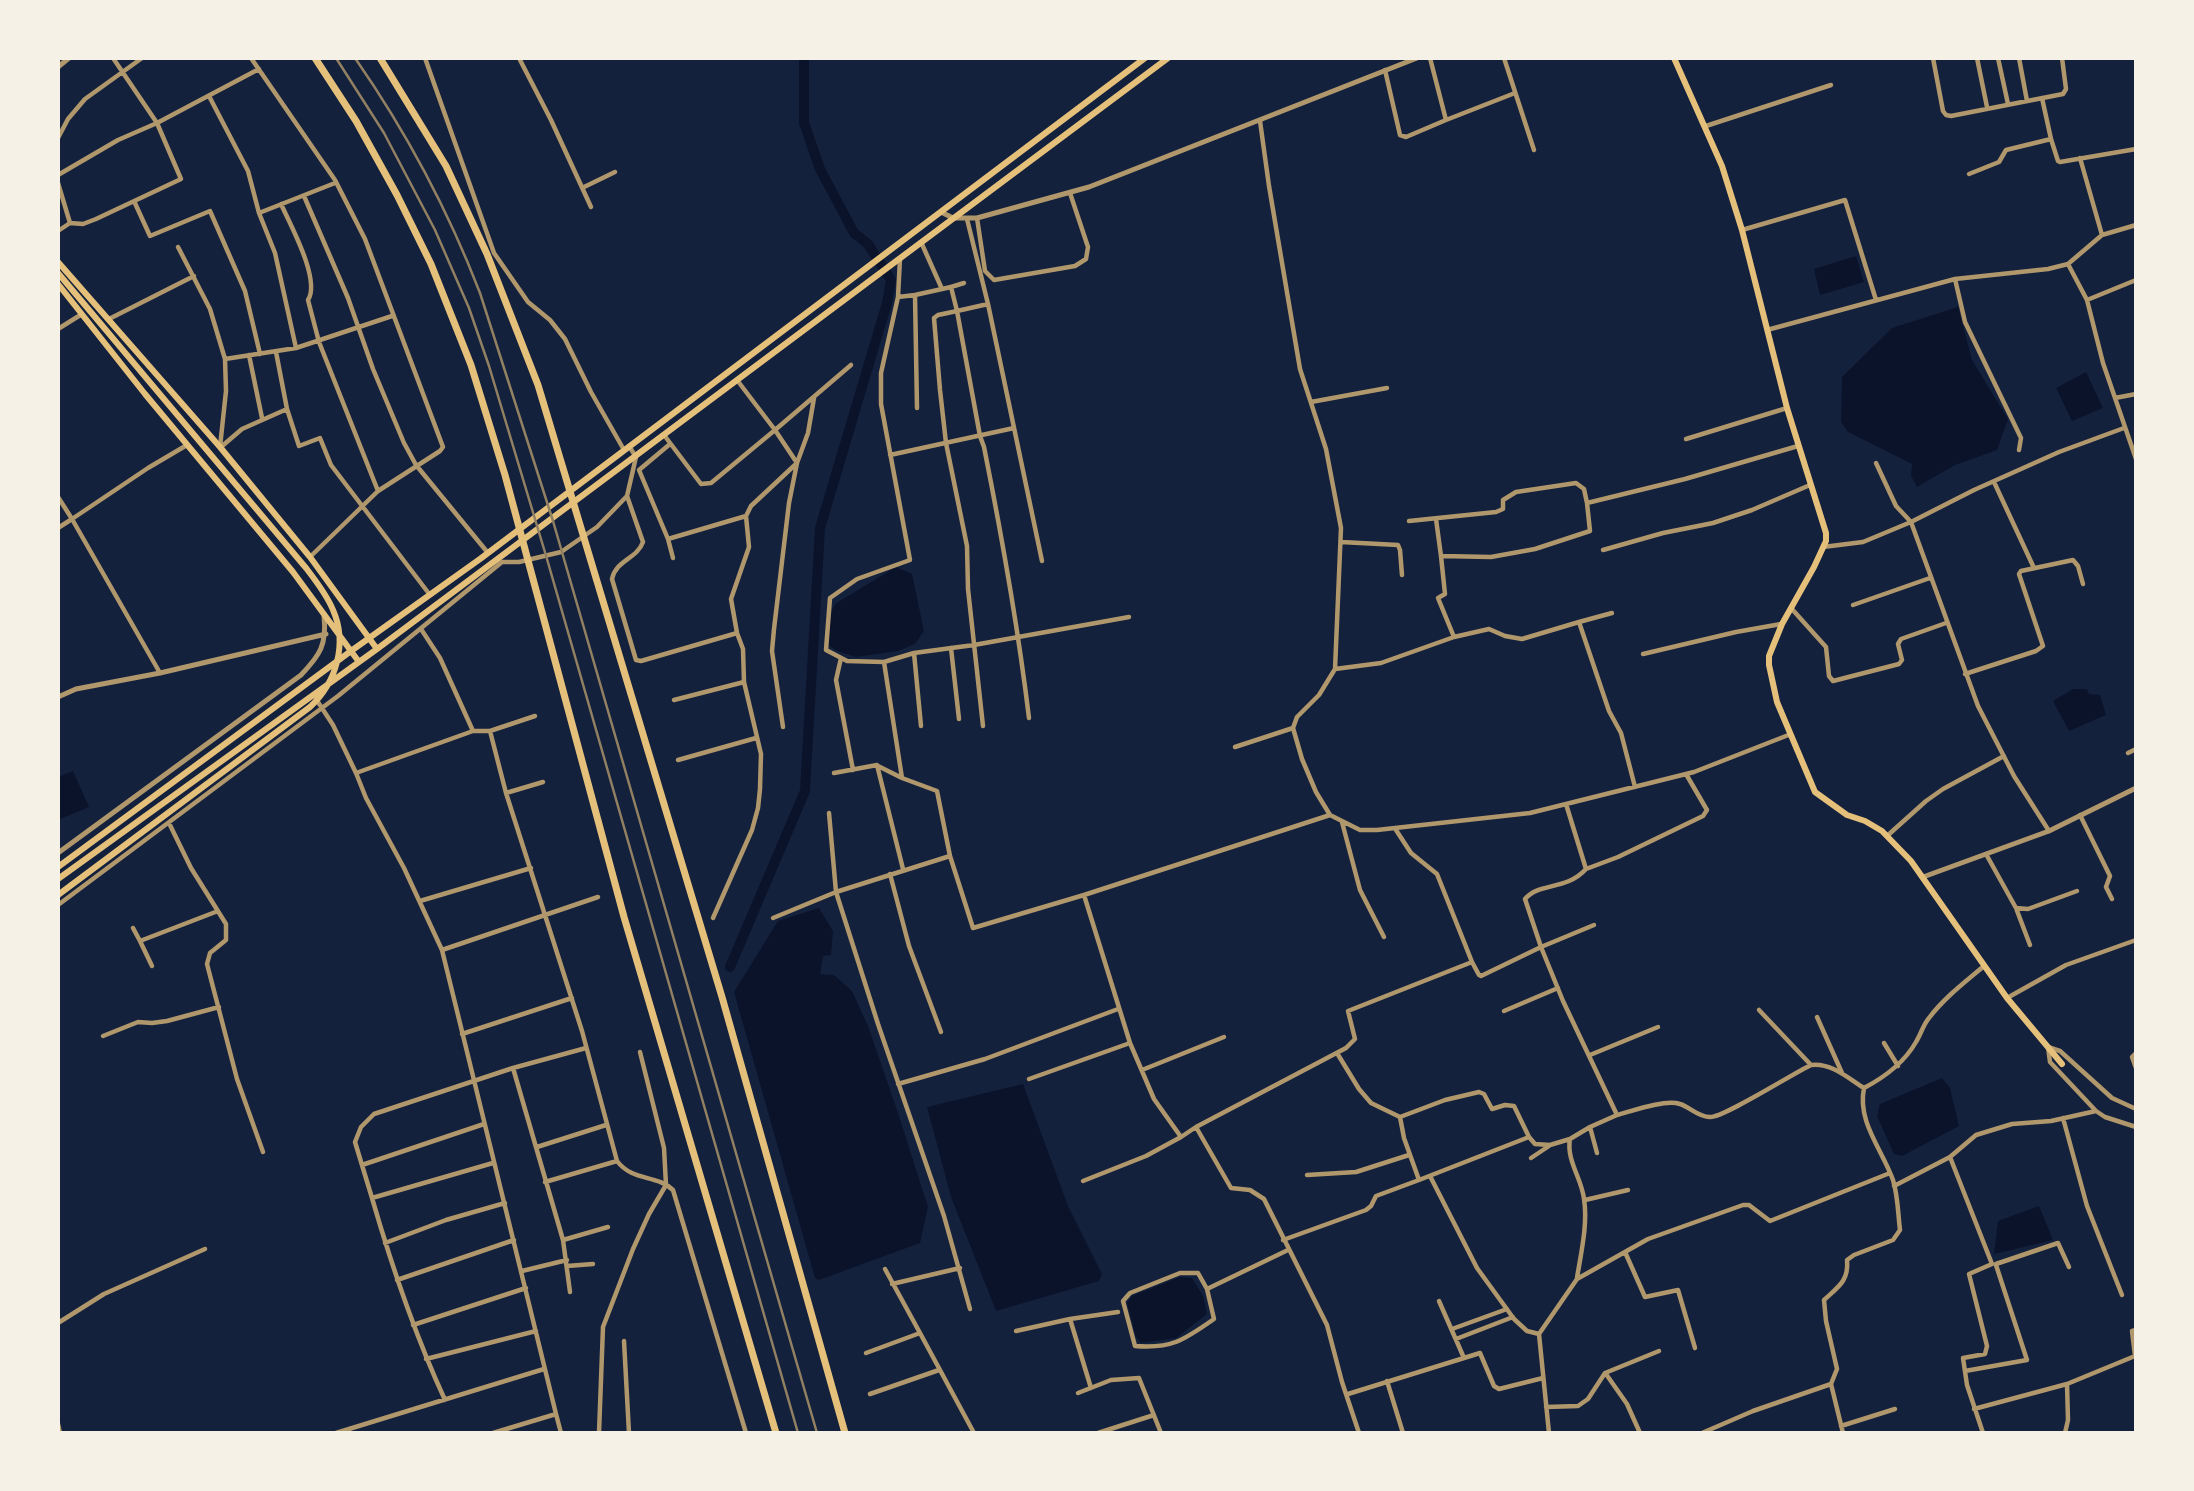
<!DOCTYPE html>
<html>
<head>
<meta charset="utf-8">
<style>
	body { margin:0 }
	#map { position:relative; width:2194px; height:1491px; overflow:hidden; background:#14213d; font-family:"Exo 2",sans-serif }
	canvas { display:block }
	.frame { position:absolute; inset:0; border:60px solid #f6f1e7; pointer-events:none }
</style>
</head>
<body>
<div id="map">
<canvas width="2194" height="1491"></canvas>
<div class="frame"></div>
</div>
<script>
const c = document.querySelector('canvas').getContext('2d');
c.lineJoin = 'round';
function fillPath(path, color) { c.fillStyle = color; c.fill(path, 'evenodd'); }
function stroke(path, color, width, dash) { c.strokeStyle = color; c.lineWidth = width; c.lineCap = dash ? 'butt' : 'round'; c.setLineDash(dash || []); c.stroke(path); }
const water = new Path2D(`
	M1856 256 1864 282 1820 295 1814 269Z
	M1958 307 1972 360 2008 419 1997 450 1955 465 1917 487 1911 476 1912 464 1848 432 1841 422 1842 377 1892 328Z
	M2086 372 2103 408 2072 421 2056 388Z
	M896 567 912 574 924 631 915 644 898 651 856 657 837 651 828 645V618L835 604Z
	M2073 689H2087L2089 694 2100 695 2106 715 2069 731 2053 701Z
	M73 771 89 807 58 820V777Z
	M819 908 833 931 831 955 823 956 820 974 834 975 852 991 868 1026 897 1110 928 1207 920 1243 819 1280 815 1278 734 992 778 921Z
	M1942 1078 1950 1088 1959 1126 1902 1156 1894 1154 1877 1116 1880 1104Z
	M1023 1084 1068 1206 1102 1274 1099 1281 996 1311 951 1197 927 1107Z
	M2039 1206 2053 1240 1994 1254 1998 1221Z
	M1180 1277 1192 1278 1203 1296 1207 1314 1176 1338 1141 1343 1136 1337 1127 1303 1132 1296Z`);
const canal = new Path2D(`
	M730 967 805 791 820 528 887 303 891 280 868 244 854 233 820 169 804 123V58`);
const minor = new Path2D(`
	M251 58 335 180 365 239 443 447 440 451 378 491 310 557
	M425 58 494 253 528 302 550 320 565 339 591 392 624 450
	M519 58 551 120 591 207
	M1504 58 1534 150
	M1933 58 1943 111 1946 115 1951 116 2063 94 2066 89 2062 58
	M1977 58 1987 107
	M1998 58 2008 104
	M2019 58 2027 101
	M1385 70 1400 135 1406 137 1446 120 1430 58
	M209 96 248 171 259 213
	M2042 98 2051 139 2058 161 2060 162 2136 149
	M1446 120 1515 93
	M1260 121 1269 186 1300 369 1326 449 1341 528 1335 669 1319 695 1297 717 1293 728 1302 759 1316 792 1330 815 1360 830H1377L1530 813 1694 772 1791 734
	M1706 126 1831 85
	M58 138 68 119 85 99 142 58
	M2080 158 2102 235
	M1969 174 1999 162 2006 150 2051 139
	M58 175 118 140 157 123 259 69
	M58 183 70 223 58 231
	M582 188 615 172
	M304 196 348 298 373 369 404 443 416 465 488 553
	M134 201 150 236 210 211 245 291 260 354
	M281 204C290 224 321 280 308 300L319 342 378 491
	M977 218 985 271 994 280 1075 266 1086 259 1088 247 1070 193
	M967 219 988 304 957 311 980 436 984 447C1002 537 1018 627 1029 718
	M70 223 83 224 96 219 181 179 157 123 113 58
	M2136 225 2102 235 2068 264 2087 300 2103 363 2136 459
	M1742 230 1845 200 1876 300
	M921 242 942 289
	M178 247 210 309 225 359
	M900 259 898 297 881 373V404L910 560 857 579 830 598 826 650 847 661 884 662 902 778
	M1955 279 1965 322 2021 438 2019 450
	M951 287 964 283
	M898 297 915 295
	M2087 300 2136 280
	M988 304 1042 561
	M109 319 194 276
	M58 329 82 314
	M1767 330 1955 279 2048 269 2068 264
	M296 348 275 253 259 213 335 183
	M276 352 287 409 299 446 320 438 331 465 430 595
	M249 355 262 418
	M737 380 775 430 851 365
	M2115 398 2136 394
	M1311 402 1387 388
	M917 408 915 295 951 287 957 311 938 315 934 318 940 390 946 443 967 546 968 589 983 726
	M664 435 701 484 711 483 775 430 797 463 751 506 746 516 749 547 731 599 737 633 743 649 744 682 761 754 760 789 758 808 752 830 713 918
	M1686 439 1787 408
	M670 444 639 470 668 539 746 516
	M220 447 226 391 225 359 296 348 392 316
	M221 447 242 429 287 409
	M890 455 1014 428
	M1876 463 1896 506 1911 522 1978 706 2014 776 2049 831
	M1994 482 2034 568
	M627 496 643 542C637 559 616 560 612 579L636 660 641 661 737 633
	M58 497 72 519 148 468 187 445
	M1436 519 1441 556 1491 557 1535 549 1590 531 1587 503
	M1409 521 1496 512 1503 509V500L1516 492 1576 483 1584 489 1587 503 1685 479 1798 446
	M58 528 72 519 160 673
	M668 539 673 558
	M1341 542 1398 545 1400 550 1402 575
	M1823 547 1863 542 1911 522 1974 490 2059 452 2124 428
	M1603 550 1663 533 1713 523 1752 510 1810 485
	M1441 556 1445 594 1438 598 1454 637
	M1853 605 1930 578
	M1791 608 1826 647 1829 676 1833 681 1899 664 1902 660 1898 644 1901 639 1946 623
	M1579 622 1612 613
	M421 629 440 658 473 731H490L506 793 582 1031 617 1161C633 1182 656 1174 673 1190L746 1433
	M951 648 959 719
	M914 653 921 726
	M1643 654 1736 632 1781 624
	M841 658 836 680 853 770
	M884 662 914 653 974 645 1129 617
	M1335 669 1381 663 1454 637 1489 629 1505 636 1522 639 1579 622 1609 711 1621 733 1635 787
	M1965 674 2036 651 2043 646 2019 574 2021 571 2073 560 2078 566 2083 584
	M316 699 333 725 356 773 366 798 404 868 442 950 556 1414 493 1433
	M674 700 744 682
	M783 727 772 651 774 629 789 503 797 463 808 433 814 398
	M490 731 535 716
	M1235 747 1293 728
	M2128 753 2136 749
	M678 760 756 738
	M878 766 902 778 937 791 950 856
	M356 773 473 731
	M834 773 877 765 903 869
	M506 793 543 782
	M1566 804 1586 869 1618 857 1703 816 1707 810 1686 774
	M829 813 836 892 950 856 973 928 1084 895
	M1330 815 1084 895 1130 1043 1154 1099 1181 1137 1196 1127 1231 1188 1250 1190 1264 1199 1327 1325 1342 1382 1359 1433
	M2080 815 2110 876 2106 887 2112 899
	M1342 822 1360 890 1384 937
	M169 823 191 868 226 924V940L210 953 207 964 237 1079 263 1152
	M1396 830 1411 853 1437 874 1472 962
	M1887 836 1926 801 1943 789 2004 756
	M1986 854 2016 908 2030 945
	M1586 869C1566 891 1539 882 1525 899L1541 947 1594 925
	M890 874 909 946 941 1032
	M420 901 531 868
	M58 905 338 696 502 562H519L561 552 597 527 627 496 636 457 629 446
	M2016 908 2028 909 2077 891
	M773 918 836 892 878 1024 944 1216 970 1309
	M133 928 140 941 218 911
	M140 941 152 966
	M442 950 598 897
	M2007 998 2066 965 2136 940
	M1759 1010 1811 1065
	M1504 1011 1558 988
	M1817 1017 1842 1073
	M462 1034 572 998
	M103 1036 138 1022 152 1023 167 1021 219 1007
	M1884 1043 1898 1066
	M1337 1053 1359 1089 1371 1103 1400 1117 1445 1100 1479 1092 1484 1094 1492 1109 1505 1105 1514 1106 1529 1137 1535 1144 1550 1145 1570 1139
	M2136 1053 2132 1057 2136 1068
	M1590 1055 1658 1027
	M513 1068 563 1240 570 1292
	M1142 1070 1224 1037
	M1029 1079 1130 1043
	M898 1084 985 1059 1118 1009
	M1864 1088C1885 1077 1904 1063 1916 1042 1921 1034 1923 1025 1929 1018 1944 998 1965 982 1984 966
	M2136 1109 2112 1098 2060 1051 2048 1047 2050 1062 2096 1111 2105 1117 2136 1127
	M1400 1117 1404 1138 1419 1180 1529 1137
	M2063 1118 2087 1206 2122 1295
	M1196 1127 1346 1048 1355 1039 1348 1011 1472 962 1479 975 1481 976 1541 947 1563 1001 1617 1115C1632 1111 1665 1099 1680 1104 1690 1107 1698 1117 1710 1117 1723 1118 1792 1074 1811 1065 1830 1062 1848 1078 1864 1088
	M1590 1127 1597 1153
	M537 1147 606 1125
	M1950 1157 1992 1264 1969 1274 1987 1346 1985 1354 1963 1358 1967 1385 1983 1433
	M1531 1158 1549 1146
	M362 1165 484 1124
	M1307 1175 1356 1172 1409 1155
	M1430 1176 1477 1268 1514 1319 1527 1331 1539 1334
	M1083 1181 1146 1156 1181 1137
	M545 1182 617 1161
	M1894 1186 1950 1157 1976 1135 2012 1124 2051 1121 2096 1111
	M372 1198 355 1142 361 1127 374 1114 513 1068 586 1048
	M1585 1200 1628 1190
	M563 1240 608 1227
	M1283 1240 1366 1210 1371 1206 1376 1196 1419 1180
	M385 1243 446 1220 505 1203
	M1625 1252 1645 1297 1678 1290 1695 1348
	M1996 1264 2058 1243 2069 1267
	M567 1266 593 1264
	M885 1269 920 1333
	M522 1271 567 1260
	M1577 1278C1581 1253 1588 1224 1584 1199 1582 1179 1566 1160 1570 1139L1590 1127 1617 1115
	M397 1280 514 1240
	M892 1284 960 1268
	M1207 1289 1214 1319C1184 1340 1172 1349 1135 1346L1123 1301 1130 1293 1180 1273H1198L1207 1289 1288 1250
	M1439 1301 1464 1358 1480 1353 1494 1386 1499 1389 1543 1378
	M58 1323 104 1294 205 1249
	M413 1325 526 1288
	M1452 1329 1507 1309
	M1016 1331 1070 1319
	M1456 1339 1513 1317
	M624 1341 629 1433
	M866 1353 920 1333 974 1433
	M426 1359 536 1331
	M1965 1371 2027 1360 1996 1265
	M1606 1374 1627 1404 1640 1433
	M1387 1381 1403 1433
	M1831 1384 1837 1369 1826 1321 1824 1300C1838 1287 1849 1281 1847 1260L1854 1255 1893 1240 1900 1230C1898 1214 1898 1196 1893 1180 1882 1149 1857 1122 1864 1088
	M1831 1384 1843 1433
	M1091 1388 1070 1319 1118 1312
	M1078 1393 1111 1380 1139 1378 1161 1433
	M870 1394 939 1370
	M1348 1394 1464 1358
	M445 1400C415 1335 392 1267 372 1198L493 1163
	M1546 1407 1578 1406 1588 1399 1605 1373 1659 1351
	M1974 1409 2067 1384
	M556 1414 561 1433
	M58 1424 60 1433
	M1841 1426 1895 1409
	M336 1433 544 1369
	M599 1433 603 1327 633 1249 649 1214 666 1185 664 1148 640 1052
	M1098 1433 1154 1415
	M1549 1433 1539 1334 1577 1279 1648 1239 1743 1205H1749L1770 1221 1890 1173
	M1702 1433 1753 1411 1831 1384
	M2065 1433 2068 1420 2067 1384 2135 1356 2132 1331 2136 1330`);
const tertiary = new Path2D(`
	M58 67 69 58
	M941 212 953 218H977L1089 187 1417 58
	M58 697 76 689 160 673 326 634
	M58 853 301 675C320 655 327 645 324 616
	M1923 877 2049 831 2136 788`);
const primary = new Path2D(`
	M1674 58 1722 166 1742 230 1787 408 1826 533V541L1814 567 1782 624 1769 656V665L1777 702 1815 792 1847 815 1865 821 1882 831 1911 861 2007 998 2062 1064
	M58 262 220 447 310 557 377 649
	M58 273 306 568C316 581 327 595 333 610 348 644 336 683 310 707L58 895
	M58 284 145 394 293 572 359 662
	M58 867 351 651 480 559 1145 58
	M58 879 377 649 1168 58`);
const motorway = new Path2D(`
	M315 58 356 121 397 195 431 264 471 365 505 475 624 917 776 1433
	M380 58 446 166 487 254 538 385 722 997 845 1433`);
const rail = new Path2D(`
	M336 58 384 133 435 230 469 308 489 366 547 559 798 1433
	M355 58C405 130 448 210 480 293L553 521 817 1433`);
fillPath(water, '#0b132b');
stroke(canal, '#0b132b', 10);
stroke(minor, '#b1986c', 4.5);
stroke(tertiary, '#b1986c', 5);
stroke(primary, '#e5c07b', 6);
stroke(motorway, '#e5c07b', 7);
stroke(rail, '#918062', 2.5);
</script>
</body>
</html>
